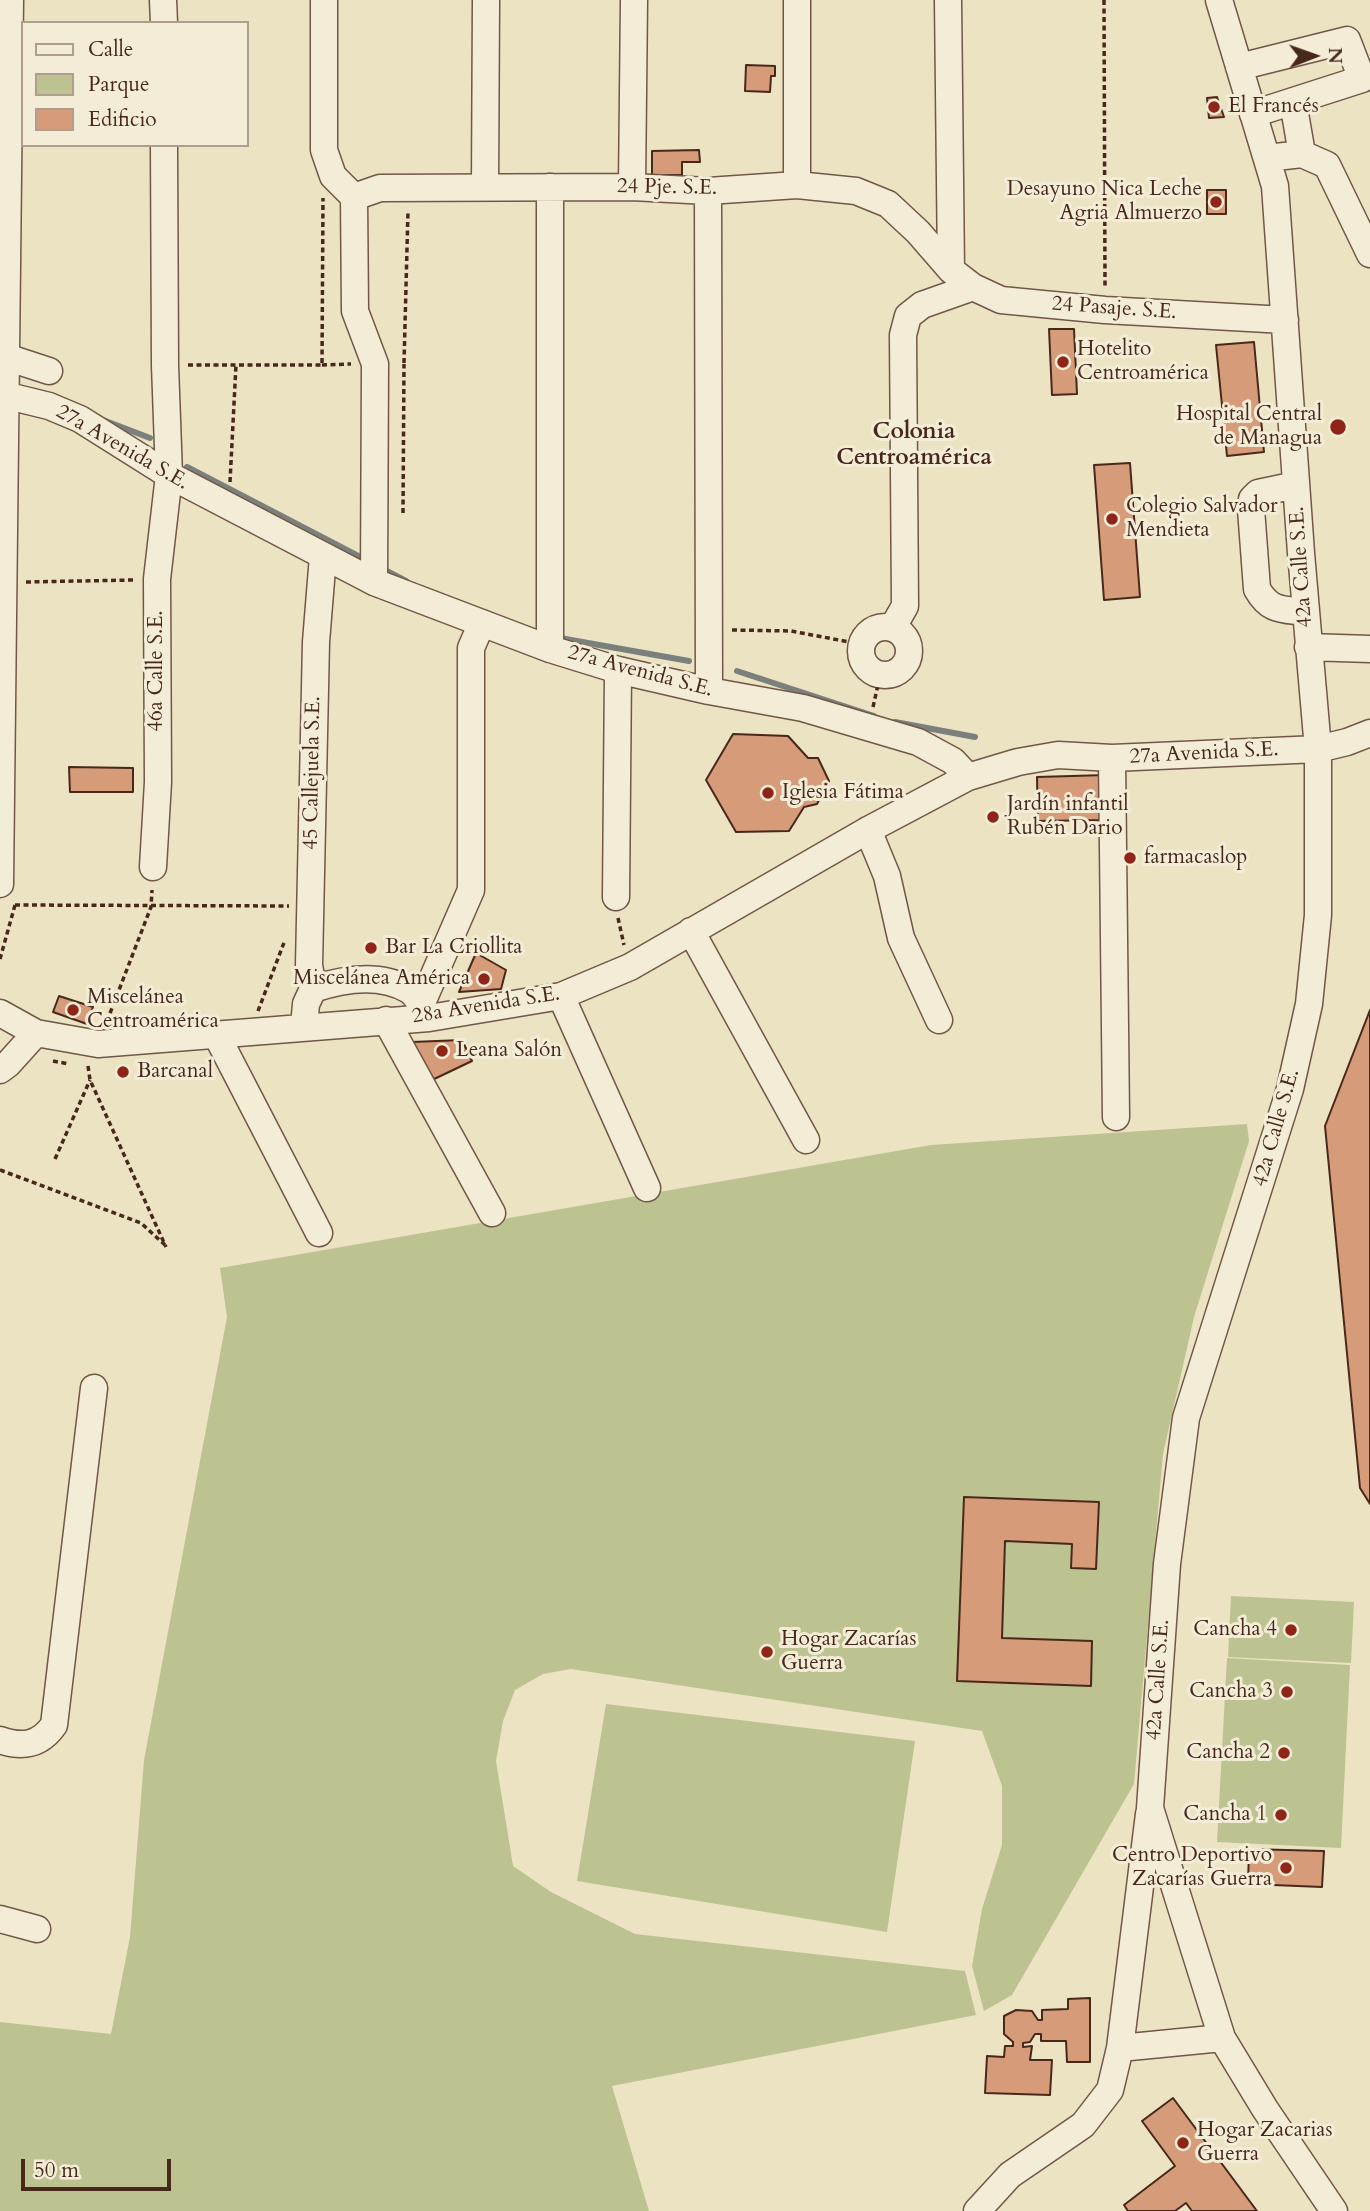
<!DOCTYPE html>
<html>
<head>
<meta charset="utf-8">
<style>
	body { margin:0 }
	#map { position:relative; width:1370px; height:2211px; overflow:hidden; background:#ece3c3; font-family:Cardo,serif }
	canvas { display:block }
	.legend { position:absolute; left:21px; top:21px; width:228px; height:126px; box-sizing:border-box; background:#f3edd8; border:2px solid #af9e8d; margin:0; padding:9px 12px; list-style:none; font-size:21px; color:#49281c }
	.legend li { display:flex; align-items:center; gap:14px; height:35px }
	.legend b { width:35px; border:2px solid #af9e8d }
	.north { position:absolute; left:1279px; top:21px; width:70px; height:70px; -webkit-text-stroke:5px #f3edd8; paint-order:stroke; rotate:89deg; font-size:19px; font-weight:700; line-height:28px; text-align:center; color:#49281c }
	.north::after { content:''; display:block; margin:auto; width:24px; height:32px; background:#49281c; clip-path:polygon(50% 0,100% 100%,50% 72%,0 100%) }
	.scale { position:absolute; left:21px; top:2159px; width:150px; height:32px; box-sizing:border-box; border:4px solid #49281c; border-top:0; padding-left:9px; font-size:21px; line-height:24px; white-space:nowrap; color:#49281c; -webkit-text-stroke:5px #f3edd8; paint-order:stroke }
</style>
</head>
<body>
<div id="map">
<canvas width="1370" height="2211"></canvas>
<ul class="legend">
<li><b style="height:9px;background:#f3edd8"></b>Calle</li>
<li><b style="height:19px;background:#bcc391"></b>Parque</li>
<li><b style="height:19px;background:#d69b78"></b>Edificio</li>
</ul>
<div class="north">N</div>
<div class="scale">50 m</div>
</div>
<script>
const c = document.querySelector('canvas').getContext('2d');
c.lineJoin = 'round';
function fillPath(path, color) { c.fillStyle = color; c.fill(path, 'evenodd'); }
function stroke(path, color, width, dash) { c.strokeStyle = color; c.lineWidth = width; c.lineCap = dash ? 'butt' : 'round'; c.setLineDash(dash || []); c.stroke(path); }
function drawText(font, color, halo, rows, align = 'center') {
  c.font = font + ' Cardo,serif'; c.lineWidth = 6; c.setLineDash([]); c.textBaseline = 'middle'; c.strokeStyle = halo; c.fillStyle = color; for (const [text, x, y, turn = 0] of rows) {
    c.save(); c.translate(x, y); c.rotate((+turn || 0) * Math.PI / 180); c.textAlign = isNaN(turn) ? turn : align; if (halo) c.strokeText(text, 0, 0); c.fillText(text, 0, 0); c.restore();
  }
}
const green = new Path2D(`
	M1247 1124 1249 1141 1194 1317 1163 1454 1134 1784 1012 1995 984 2011 972 1966 982 1909 1002 1845V1786L982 1731 571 1669 543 1674 515 1690 503 1721 496 1761 513 1866 551 1892 635 1934 965 1971 976 2015 612 2086 649 2211H0V2022L111 2034 130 1937 144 1760 227 1317 220 1268 931 1145Z
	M1231 1596 1354 1602 1351 1663 1228 1657Z
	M1227 1658 1350 1665 1341 1848 1217 1842Z
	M606 1704 915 1741 887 1932 577 1881Z`);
const stream = new Path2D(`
	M103 420 150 438
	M187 467 366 560
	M381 568 406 581
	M560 638 689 661
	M737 671 874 716
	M895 722 975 737`);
const building = new Path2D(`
	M746 65 775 66V76H771L770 92 745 91Z
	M1217 97 1224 117 1209 118 1207 98Z
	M699 150 700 162H682V175H652V151Z
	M1207 190H1226V214H1207Z
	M1049 329H1074L1077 394 1052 395Z
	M1254 342 1264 452 1227 456 1216 345Z
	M1130 463 1140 597 1104 600 1094 465Z
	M733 734 788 736 808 758H818L829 781 817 804 804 807 789 831 736 832 706 780Z
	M69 767 133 768V792H70Z
	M1106 775V820L1038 821 1037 777Z
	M476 953 506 970 501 989 459 992Z
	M59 996 93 1007 87 1024 53 1012Z
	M1370 1010V1504L1360 1488 1325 1126Z
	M462 1040 472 1061 430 1081 412 1042Z
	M964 1497 1099 1502 1096 1569 1071 1568 1072 1544 1005 1541 1002 1638 1092 1641 1091 1686 957 1681Z
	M1249 1849 1324 1851 1322 1887 1248 1884Z
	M1090 1998V2062H1067L1066 2041H1041V2034H1035L1030 2042 1023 2043V2047L1032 2046 1030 2060H1052L1050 2095 985 2093 987 2056 1004 2057 1005 2046H1013V2042L1004 2034V2016L1016 2010 1032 2011 1038 2020H1042V2010L1068 2009V1999Z
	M1173 2098 1257 2211H1192L1186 2203 1175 2211H1128L1124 2205 1175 2166 1142 2121Z`);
const path = new Path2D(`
	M1104 0 1105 287
	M404 363 408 211
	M188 365H322L323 198
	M322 365 351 364
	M230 482 236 365
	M403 513 404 364
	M26 582 134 580
	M732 630 791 631 860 644
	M873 707 880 676
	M15 905 289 906
	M618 918 624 945
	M0 959 15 905
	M258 1011 285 940
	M107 1021 151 907 152 890
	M53 1061 69 1064
	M88 1066 90 1080 166 1247
	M55 1159 90 1080
	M0 1170 141 1223 165 1245`);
const minor = new Path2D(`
	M163 0 164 23
	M324 0V150L333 176 354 197 355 311 375 364 374 582
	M948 0 951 270
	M1219 0 1275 186 1301 553 1318 749V915L1309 1004 1290 1089 1186 1418 1167 1564 1150 1808 1222 2038 1265 2109 1334 2211
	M1239 67 1347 40 1362 79 1253 114
	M1293 102 1302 154
	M1267 158 1302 154 1327 165 1370 254
	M797 185V0
	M485 187 486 0
	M632 187 634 0
	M708 191 709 691
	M354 197 380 188 632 187 708 191 797 185 856 191 888 204 918 232 951 270 973 287 1001 300 1105 310 1285 320
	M0 355 49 371
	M0 394 49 406 80 419 169 475 374 582 550 649 618 670 709 691 803 708 918 742 953 761 968 777
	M1296 485 1258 493 1252 499 1251 509 1257 589C1270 612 1283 609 1305 612
	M861 651a24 24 0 1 1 48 0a24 24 0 1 1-48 0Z
	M893 627 905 606 903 335 908 316 922 305 973 287
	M1308 647 1370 649
	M550 649V187
	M1112 758 1116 1117
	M868 830 887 876 901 938 939 1020
	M153 867 158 782 157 579 169 475 165 365 164 145
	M0 884 10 0
	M616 897 618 670
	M691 931 806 1140
	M313 989 309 965 316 642 323 556
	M561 996 647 1188
	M421 1005 471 890V648L482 623
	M0 1013 36 1033 98 1044 429 1018 561 996 630 967 868 830 968 777 1018 762 1058 755 1112 758 1318 749 1347 742 1370 733
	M386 1020 492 1213
	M304 1027 306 1004 313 989C343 979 380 973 409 990 417 995 423 1009 428 1017
	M216 1034 319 1233
	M0 1070 8 1064 36 1033
	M0 1740C23 1748 40 1745 54 1725L94 1388
	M0 1919 37 1929
	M1120 2048 1222 2038
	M977 2211 1010 2175 1083 2125 1110 2090 1120 2048 1149 1814`);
const markers = [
	[1214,107,7,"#8f2418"],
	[1216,202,7,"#8f2418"],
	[1063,362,7,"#8f2418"],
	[1338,427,9,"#8f2418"],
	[1112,519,7,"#8f2418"],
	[768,793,7,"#8f2418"],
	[993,817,7,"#8f2418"],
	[1130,858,7,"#8f2418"],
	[371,948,7,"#8f2418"],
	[484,979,7,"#8f2418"],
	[73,1010,7,"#8f2418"],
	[442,1051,7,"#8f2418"],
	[123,1072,7,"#8f2418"],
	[1291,1630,7,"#8f2418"],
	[767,1652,7,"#8f2418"],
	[1287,1692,7,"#8f2418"],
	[1284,1753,7,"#8f2418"],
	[1281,1815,7,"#8f2418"],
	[1286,1868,7,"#8f2418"],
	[1183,2143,7,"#8f2418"]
];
const poiNames = [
	["El Francés",1228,107],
	["Desayuno Nica Leche",1202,190,"right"],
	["Agria Almuerzo",1202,214,"right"],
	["Hotelito",1077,350],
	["Centroamérica",1077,374],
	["Hospital Central",1322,415,"right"],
	["de Managua",1322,439,"right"],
	["Colegio Salvador",1126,507],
	["Mendieta",1126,531],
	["Iglesia Fátima",782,793],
	["Jardín infantil",1007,805],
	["Rubén Dario",1007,829],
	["farmacaslop",1144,858],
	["Bar La Criollita",385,948],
	["Miscelánea América",470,979,"right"],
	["Miscelánea",87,998],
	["Centroamérica",87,1022],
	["Leana Salón",456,1051],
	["Barcanal",137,1072],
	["Cancha 4",1277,1630,"right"],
	["Hogar Zacarías",781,1640],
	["Guerra",781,1664],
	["Cancha 3",1273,1692,"right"],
	["Cancha 2",1270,1753,"right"],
	["Cancha 1",1267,1815,"right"],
	["Centro Deportivo",1272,1856,"right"],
	["Zacarías Guerra",1272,1880,"right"],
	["Hogar Zacarias",1197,2131],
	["Guerra",1197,2155]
];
const streetNames = [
	["24 Pje. S.E.",667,188,1],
	["24 Pasaje. S.E.",1114,309,4],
	["27a Avenida S.E.",122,448,30],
	["42a Calle S.E.",1302,567,-94],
	["46a Calle S.E.",157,671,-90],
	["27a Avenida S.E.",640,672,15],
	["27a Avenida S.E.",1204,754,-3],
	["45 Callejuela S.E.",313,773,-89],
	["28a Avenida S.E.",486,1006,-9],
	["42a Calle S.E.",1277,1128,-74],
	["42a Calle S.E.",1159,1680,-86]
];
const neighbourhoodNames = [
	["Colonia",914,433],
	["Centroamérica",914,459]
];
fillPath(green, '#bcc391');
stroke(stream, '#7b807d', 6);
fillPath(building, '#d69b78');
stroke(building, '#49281c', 2);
stroke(minor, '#725746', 29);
stroke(path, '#49281c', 3.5, [5, 3.5]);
stroke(minor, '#f3edd8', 26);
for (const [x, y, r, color] of markers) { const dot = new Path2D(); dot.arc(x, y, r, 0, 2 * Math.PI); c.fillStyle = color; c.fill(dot); stroke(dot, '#f3edd8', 2.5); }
drawText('21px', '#49281c', '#f3edd8', poiNames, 'left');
drawText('21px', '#49281c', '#f3edd8', streetNames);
drawText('bold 23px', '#49281c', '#f3edd8', neighbourhoodNames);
</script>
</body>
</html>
